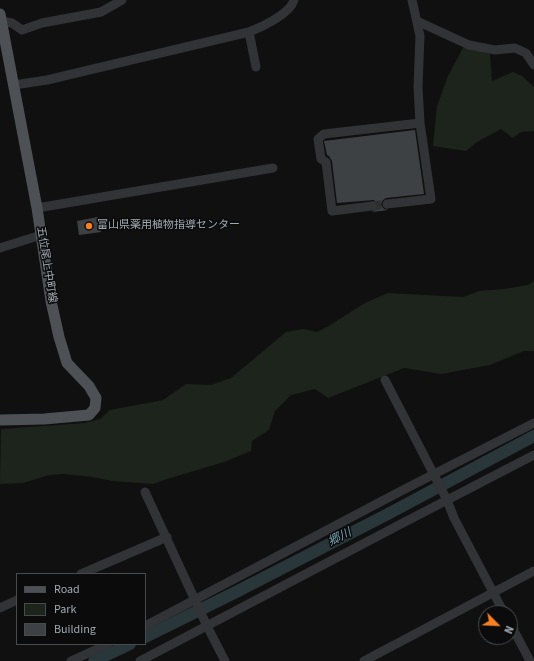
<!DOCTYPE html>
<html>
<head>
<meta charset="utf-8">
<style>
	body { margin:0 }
	#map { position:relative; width:534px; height:661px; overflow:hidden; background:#101011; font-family:"Source Sans 3",sans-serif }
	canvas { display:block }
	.legend { position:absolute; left:16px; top:573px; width:130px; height:72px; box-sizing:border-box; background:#0b0b0c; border:1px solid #474b4f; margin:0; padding:5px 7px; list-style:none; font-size:12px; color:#a0aab3 }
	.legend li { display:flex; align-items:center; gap:8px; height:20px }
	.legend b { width:20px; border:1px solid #474b4f }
	.north { position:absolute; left:478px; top:605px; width:40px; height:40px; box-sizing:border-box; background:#0b0b0c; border:1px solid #474b4f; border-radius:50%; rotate:114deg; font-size:11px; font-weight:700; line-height:16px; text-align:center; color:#a0aab3 }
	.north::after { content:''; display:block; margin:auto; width:14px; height:18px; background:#f78022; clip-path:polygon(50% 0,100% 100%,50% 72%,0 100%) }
</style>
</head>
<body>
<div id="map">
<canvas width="534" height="661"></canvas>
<ul class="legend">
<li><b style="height:5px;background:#4d5155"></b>Road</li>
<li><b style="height:11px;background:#1d241c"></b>Park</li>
<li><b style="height:11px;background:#3e4144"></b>Building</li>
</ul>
<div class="north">N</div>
</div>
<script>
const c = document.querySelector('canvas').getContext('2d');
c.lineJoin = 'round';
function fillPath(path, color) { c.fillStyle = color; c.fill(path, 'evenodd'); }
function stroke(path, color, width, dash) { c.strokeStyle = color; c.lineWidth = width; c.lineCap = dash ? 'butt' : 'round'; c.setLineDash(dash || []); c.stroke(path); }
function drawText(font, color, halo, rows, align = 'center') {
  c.font = font + ' "Source Sans 3","Noto Sans JP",sans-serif'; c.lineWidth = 3; c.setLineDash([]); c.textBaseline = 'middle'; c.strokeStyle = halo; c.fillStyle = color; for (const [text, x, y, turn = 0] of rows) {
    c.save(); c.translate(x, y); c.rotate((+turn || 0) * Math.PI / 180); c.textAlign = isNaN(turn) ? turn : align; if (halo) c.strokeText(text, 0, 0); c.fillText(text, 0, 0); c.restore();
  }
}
const green = new Path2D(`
	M464 46 490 54 492 81 513 72 522 76 534 87V131L521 132 513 138 501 129 477 142 466 151 433 146 437 106 448 76Z
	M534 281V351H524L490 365 441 374 404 368 328 398 315 389 291 395 275 411 269 430 252 441 251 451 224 462 167 479 153 484 112 481 93 477 62 474 49 475 23 483 0 484 1 429 85 423 100 419 110 410 163 400 186 384 211 385 231 378 286 332 304 329 317 332 327 327 365 303 388 293 463 297 479 291 504 289 528 285Z`);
const river = new Path2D(`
	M145 637 234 593 386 515 534 436
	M94 661 130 644`);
const building = new Path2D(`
	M415 130 424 194 386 198 382 201 381 205 384 209 388 210 372 212 378 208 377 203 374 200 337 203 332 161 329 156 327 155 324 141Z
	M98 217 101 232 79 235 77 221Z`);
const minorTunnel = new Path2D(`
	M372 206 387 204`);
const minor = new Path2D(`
	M2 21 12 23 22 30 42 23 101 12 122 0
	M417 21 469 45 495 50 515 48 526 53 534 65
	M256 67 249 32C262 27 290 14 294 0
	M14 85 47 80 249 32
	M387 204 431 199 420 123 418 87 420 36 412 0
	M372 206 332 211 326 162 321 159 318 139 324 134 420 123
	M37 208 273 168
	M0 248 41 235
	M385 380 447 500 454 518 504 613
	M145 492 207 626 225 661
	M81 574 167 537
	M0 608 17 600
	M510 623 530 661
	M145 626 401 491 534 423
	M71 661 108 644
	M140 661 399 525 534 455
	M364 661 534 571`);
const major = new Path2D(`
	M0 14 37 208 51 301 59 337 67 363 89 386 96 398 95 408 89 415 44 419 0 420`);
const markers = [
	[89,226,4,"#f78022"]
];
const poiNames = [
	["富山県薬用植物指導センター",97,226]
];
const streetNames = [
	["五位尾上中町線",46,265,81]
];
const waterNames = [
	["郷川",340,538,-27]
];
fillPath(green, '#1d241c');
stroke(river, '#29363a', 12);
fillPath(building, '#3e4144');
stroke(minorTunnel, '#2d2f31', 9, [9, 4.5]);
stroke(minor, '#313336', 9);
stroke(major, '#4d5155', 11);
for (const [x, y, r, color] of markers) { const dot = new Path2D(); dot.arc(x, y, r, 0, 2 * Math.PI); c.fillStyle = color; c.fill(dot); stroke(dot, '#0b0b0c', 1.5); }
drawText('11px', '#a0aab3', '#0b0b0c', poiNames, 'left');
drawText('11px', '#a0aab3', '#0b0b0c', streetNames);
drawText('italic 12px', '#75a1b0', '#0b0b0c', waterNames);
</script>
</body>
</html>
